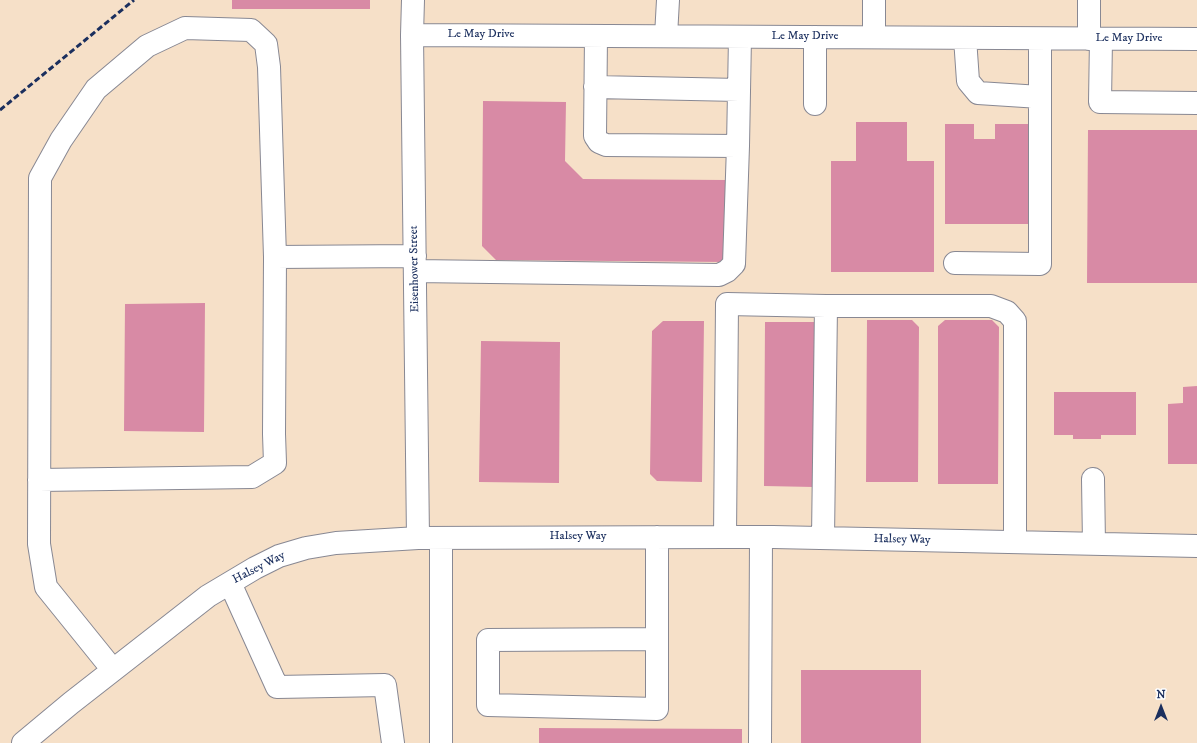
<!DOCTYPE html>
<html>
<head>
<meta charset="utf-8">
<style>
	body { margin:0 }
	#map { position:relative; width:1197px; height:743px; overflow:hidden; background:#f6e0c8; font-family:"IM FELL DW Pica",serif }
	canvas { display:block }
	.north { position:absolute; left:1141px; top:687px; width:40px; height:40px; -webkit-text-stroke:3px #fff; paint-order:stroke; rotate:0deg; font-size:11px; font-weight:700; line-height:16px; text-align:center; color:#1b2f5e }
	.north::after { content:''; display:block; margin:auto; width:14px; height:18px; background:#1b2f5e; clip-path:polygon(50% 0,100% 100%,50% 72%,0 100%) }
</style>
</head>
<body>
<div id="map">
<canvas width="1197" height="743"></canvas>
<div class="north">N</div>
</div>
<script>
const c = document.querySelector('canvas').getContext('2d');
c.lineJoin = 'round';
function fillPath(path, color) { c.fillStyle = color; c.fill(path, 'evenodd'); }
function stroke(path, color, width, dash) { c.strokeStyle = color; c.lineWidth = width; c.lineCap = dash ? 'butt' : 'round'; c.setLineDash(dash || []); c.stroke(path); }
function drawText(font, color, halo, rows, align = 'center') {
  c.font = font + ' "IM FELL DW Pica",serif'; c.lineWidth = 3; c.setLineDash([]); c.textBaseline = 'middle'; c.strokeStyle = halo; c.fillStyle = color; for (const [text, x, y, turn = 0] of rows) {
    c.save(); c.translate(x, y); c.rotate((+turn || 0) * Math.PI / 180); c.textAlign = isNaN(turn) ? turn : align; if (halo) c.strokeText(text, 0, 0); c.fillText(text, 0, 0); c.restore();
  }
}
const building = new Path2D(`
	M232 0H370V9H232Z
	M483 101 566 102 565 161 583 179 726 180 725 262 496 260 482 246Z
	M856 122H907V161H934V272H831V161H856Z
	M945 124H974V139H995V124H1031V224H945Z
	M1088 130H1197V283H1087Z
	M205 303 204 432 124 431 125 304Z
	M867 320H912L919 327 918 482H866Z
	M945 320H992L999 327 998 484H938V326Z
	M663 321H704L702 482 657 481 650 474 652 331Z
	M765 322H814V487L764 486Z
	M481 341 560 342 559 483 479 482Z
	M1197 386V464H1168V404L1183 403V387Z
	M1054 392H1136V435H1101V439H1073V435H1054Z
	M801 670H921V743H801Z
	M539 728 742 729V743H539Z`);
const minor = new Path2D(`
	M413 0 412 35 418 538
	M874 0V37
	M1089 0V39
	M412 35 1197 39
	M596 36 595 136 599 142 606 145 738 146 740 37
	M666 36 668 0
	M965 38 968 81 978 93 1040 97
	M1101 39 1100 102 1197 103
	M595 87 739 90
	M815 104V37
	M275 257 415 256
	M955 263 1040 264V39
	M415 271 719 275 727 271 734 264 738 146
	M826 306H991L1007 312 1015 321V542
	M1093 479 1094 544
	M39 480 252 477 275 463 274 434 275 257 269 67 266 44 251 30 185 28 147 46 96 89 61 140 40 178 39 544 46 587 113 670
	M657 537V709L488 705V640L657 639
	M725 537 727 304 826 306 823 538
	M230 583 277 687 385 685 393 743
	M23 743 71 703 208 596 255 568 279 556 306 548 336 543 418 538 725 537H773L1197 546
	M441 743V538
	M760 743 761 537`);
const rail = new Path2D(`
	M0 110 134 0`);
const streetNames = [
	["Le May Drive",481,35],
	["Le May Drive",805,37],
	["Le May Drive",1129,39],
	["Eisenhower Street",415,269,-91],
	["Halsey Way",578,537],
	["Halsey Way",902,540,1],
	["Halsey Way",259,568,-27]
];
fillPath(building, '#d88aa5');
stroke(minor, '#888893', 24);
stroke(minor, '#fff', 22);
stroke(rail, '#1b2f5e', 3, [6, 3]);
drawText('12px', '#1b2f5e', '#fff', streetNames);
</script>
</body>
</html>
